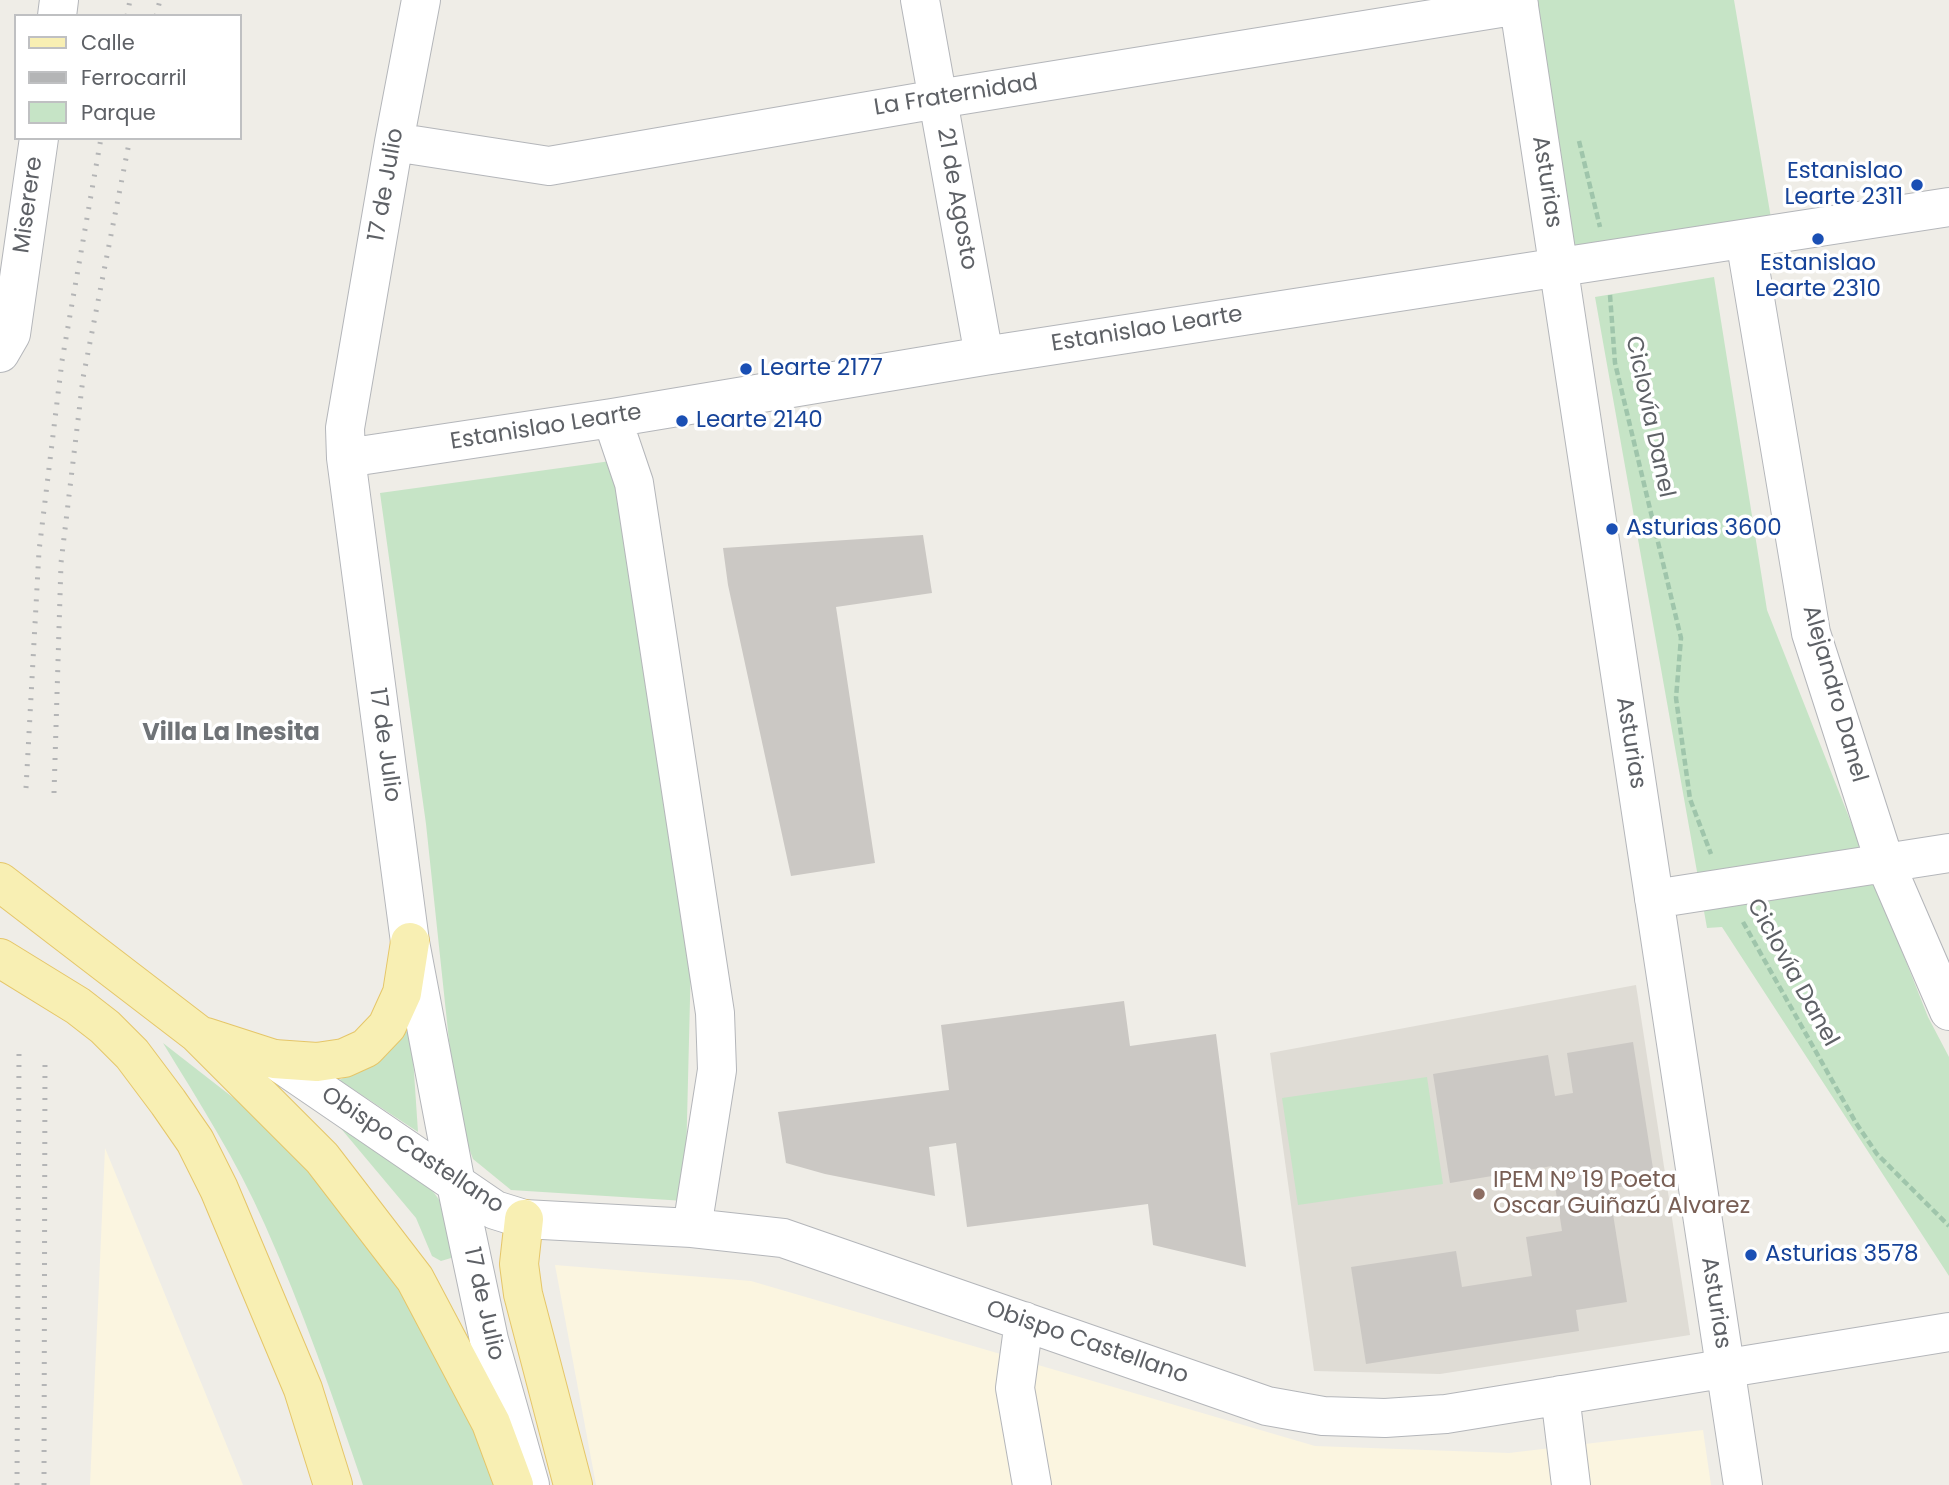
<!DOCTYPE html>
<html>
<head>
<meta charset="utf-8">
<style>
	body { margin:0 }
	#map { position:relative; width:1949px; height:1485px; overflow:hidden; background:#efede7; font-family:Poppins,sans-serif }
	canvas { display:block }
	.legend { position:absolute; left:14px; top:14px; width:228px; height:126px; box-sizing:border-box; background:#fff; border:2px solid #bfc0c2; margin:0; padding:9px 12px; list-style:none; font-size:21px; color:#5e6166 }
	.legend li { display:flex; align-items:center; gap:14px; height:35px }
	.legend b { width:35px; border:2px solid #bfc0c2 }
</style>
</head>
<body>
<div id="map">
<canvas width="1949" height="1485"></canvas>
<ul class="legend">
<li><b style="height:9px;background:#f8efb3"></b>Calle</li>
<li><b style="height:9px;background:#b4b5b6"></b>Ferrocarril</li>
<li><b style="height:19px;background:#c6e4c6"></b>Parque</li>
</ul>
</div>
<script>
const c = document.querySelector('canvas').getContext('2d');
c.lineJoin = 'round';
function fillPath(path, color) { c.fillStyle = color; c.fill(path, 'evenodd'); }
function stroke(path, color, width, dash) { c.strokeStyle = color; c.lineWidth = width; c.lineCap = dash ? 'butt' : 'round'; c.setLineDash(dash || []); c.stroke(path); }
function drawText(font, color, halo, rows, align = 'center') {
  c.font = font + ' Poppins,sans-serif'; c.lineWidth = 7; c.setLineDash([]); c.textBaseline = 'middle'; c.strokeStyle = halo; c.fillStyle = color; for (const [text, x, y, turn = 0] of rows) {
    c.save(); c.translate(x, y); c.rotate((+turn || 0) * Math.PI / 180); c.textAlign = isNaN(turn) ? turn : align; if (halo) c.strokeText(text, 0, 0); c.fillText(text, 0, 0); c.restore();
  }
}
const commercial = new Path2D(`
	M105 1148 243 1485H90Z
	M555 1265 751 1281 1315 1446 1509 1453 1703 1430 1711 1485H596Z`);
const education = new Path2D(`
	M1636 985 1690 1335 1440 1374 1314 1371 1270 1053Z`);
const green = new Path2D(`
	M1525 0H1734L1772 224 1564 258Z
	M1714 277 1767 610 1928 1017 1949 1057V1276L1722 927 1707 928 1595 297Z
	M618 460 691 959 685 1201 511 1190 473 1159 457 1116 426 824 380 493Z
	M411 1028 418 1132 339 1080 350 1075Z
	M163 1043 240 1103 286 1145 354 1220 448 1365 498 1485H363C333 1397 303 1310 265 1225 237 1161 199 1102 163 1043Z
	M1427 1077 1443 1184 1298 1205 1282 1098Z
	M338 1125C366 1143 428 1174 442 1205 448 1219 449 1238 453 1253L451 1258 441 1261 432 1256 416 1218Z`);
const building = new Path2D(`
	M923 535 932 593 836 607 875 863 791 876 728 585 723 548Z
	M1124 1001 1130 1046 1216 1034 1246 1267 1153 1245 1148 1204 967 1227 956 1143 929 1147 935 1196 825 1174 786 1163 778 1112 949 1090 941 1025Z
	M1633 1042 1655 1181 1609 1189 1627 1302 1576 1310 1579 1331 1366 1364 1351 1267 1456 1251 1462 1287 1532 1276 1526 1237 1562 1231 1552 1166 1450 1183 1433 1074 1548 1055 1555 1096 1573 1093 1567 1053Z`);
const path = new Path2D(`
	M1579 141 1600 227
	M1610 295 1615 363 1681 638 1676 698 1690 799 1711 854
	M1743 922 1856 1123 1877 1154 1949 1226`);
const minor = new Path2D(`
	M421 0 394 142 345 428 346 458 410 942 456 1184 489 1340 530 1485
	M920 0 984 356
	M1518 0 1743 1485
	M57 16 59 0
	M394 142 549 166 938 99 1519 5
	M1745 239 1811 633 1885 863 1949 1011
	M0 353 11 334 39 138
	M612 418 634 483 715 1013 717 1070 692 1228
	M346 458 612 418 984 356 1949 207
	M1654 899 1949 853
	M274 1059 495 1210 524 1219 692 1228 783 1238 1267 1406 1323 1416 1385 1418 1446 1414 1949 1332
	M1024 1321 1015 1388 1032 1485
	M1560 1395 1571 1485`);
const major = new Path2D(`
	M0 882 198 1034 322 1158 415 1279 491 1423 514 1485
	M0 958 78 1006 105 1027 132 1054 168 1102 195 1141 219 1189 303 1389 333 1485
	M206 1037 274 1059 317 1062 344 1058 366 1048 387 1026 402 993 410 942
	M524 1219 519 1264 523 1294 573 1485`);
const rail = new Path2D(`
	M127 16 130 0
	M156 16 160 0
	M26 788 39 551 62 361 101 138
	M54 793 61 563 83 378 130 138
	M17 1485 19 1054
	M44 1485 45 1057`);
const markers = [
	[1917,185,7,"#1a4fb4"],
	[1818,239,7,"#1a4fb4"],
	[746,369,7,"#1a4fb4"],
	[682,421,7,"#1a4fb4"],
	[1612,529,7,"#1a4fb4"],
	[1479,1194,7,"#8d6e63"],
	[1751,1255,7,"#1a4fb4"]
];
const streetNames = [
	["La Fraternidad",956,96,-9],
	["Asturias",1546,182,81],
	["17 de Julio",387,185,-80],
	["21 de Agosto",956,199,80],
	["Miserere",29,205,-82],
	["Estanislao Learte",1147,330,-9],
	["Ciclovía Danel",1649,417,78],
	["Estanislao Learte",546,428,-9],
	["Alejandro Danel",1834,694,74],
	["Asturias",1630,743,81],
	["17 de Julio",384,745,82],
	["Ciclovía Danel",1792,973,61],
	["Obispo Castellano",412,1151,33],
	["Asturias",1715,1303,81],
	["17 de Julio",483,1304,77],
	["Obispo Castellano",1087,1343,19]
];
const transitNames = [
	["Estanislao",1903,172,"right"],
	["Learte 2311",1903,198,"right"],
	["Estanislao",1818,264,"center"],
	["Learte 2310",1818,290,"center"],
	["Learte 2177",760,369],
	["Learte 2140",696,421],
	["Asturias 3600",1626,529],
	["Asturias 3578",1765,1255]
];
const educationNames = [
	["IPEM Nº 19 Poeta",1493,1181],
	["Oscar Guiñazú Alvarez",1493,1207]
];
const neighbourhoodNames = [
	["Villa La Inesita",231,734]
];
fillPath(commercial, '#fbf5e0');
fillPath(education, '#dfdcd5');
fillPath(green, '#c6e4c6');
fillPath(building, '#cbc8c4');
stroke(minor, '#b4b6ba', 40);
stroke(major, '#e5c669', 40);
stroke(path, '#9fc5ab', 4.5, [7, 3.5]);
stroke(minor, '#fff', 38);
stroke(major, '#f8efb3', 38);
stroke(rail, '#b4b5b6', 5, [2, 9]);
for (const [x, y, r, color] of markers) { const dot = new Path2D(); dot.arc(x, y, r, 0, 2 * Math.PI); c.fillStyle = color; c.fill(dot); stroke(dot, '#fff', 2.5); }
drawText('23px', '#5e6166', '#fff', streetNames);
drawText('23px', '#164399', '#fff', transitNames, 'left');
drawText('23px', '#785e54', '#fff', educationNames, 'left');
drawText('bold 24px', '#6f7377', '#fff', neighbourhoodNames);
</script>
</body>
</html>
